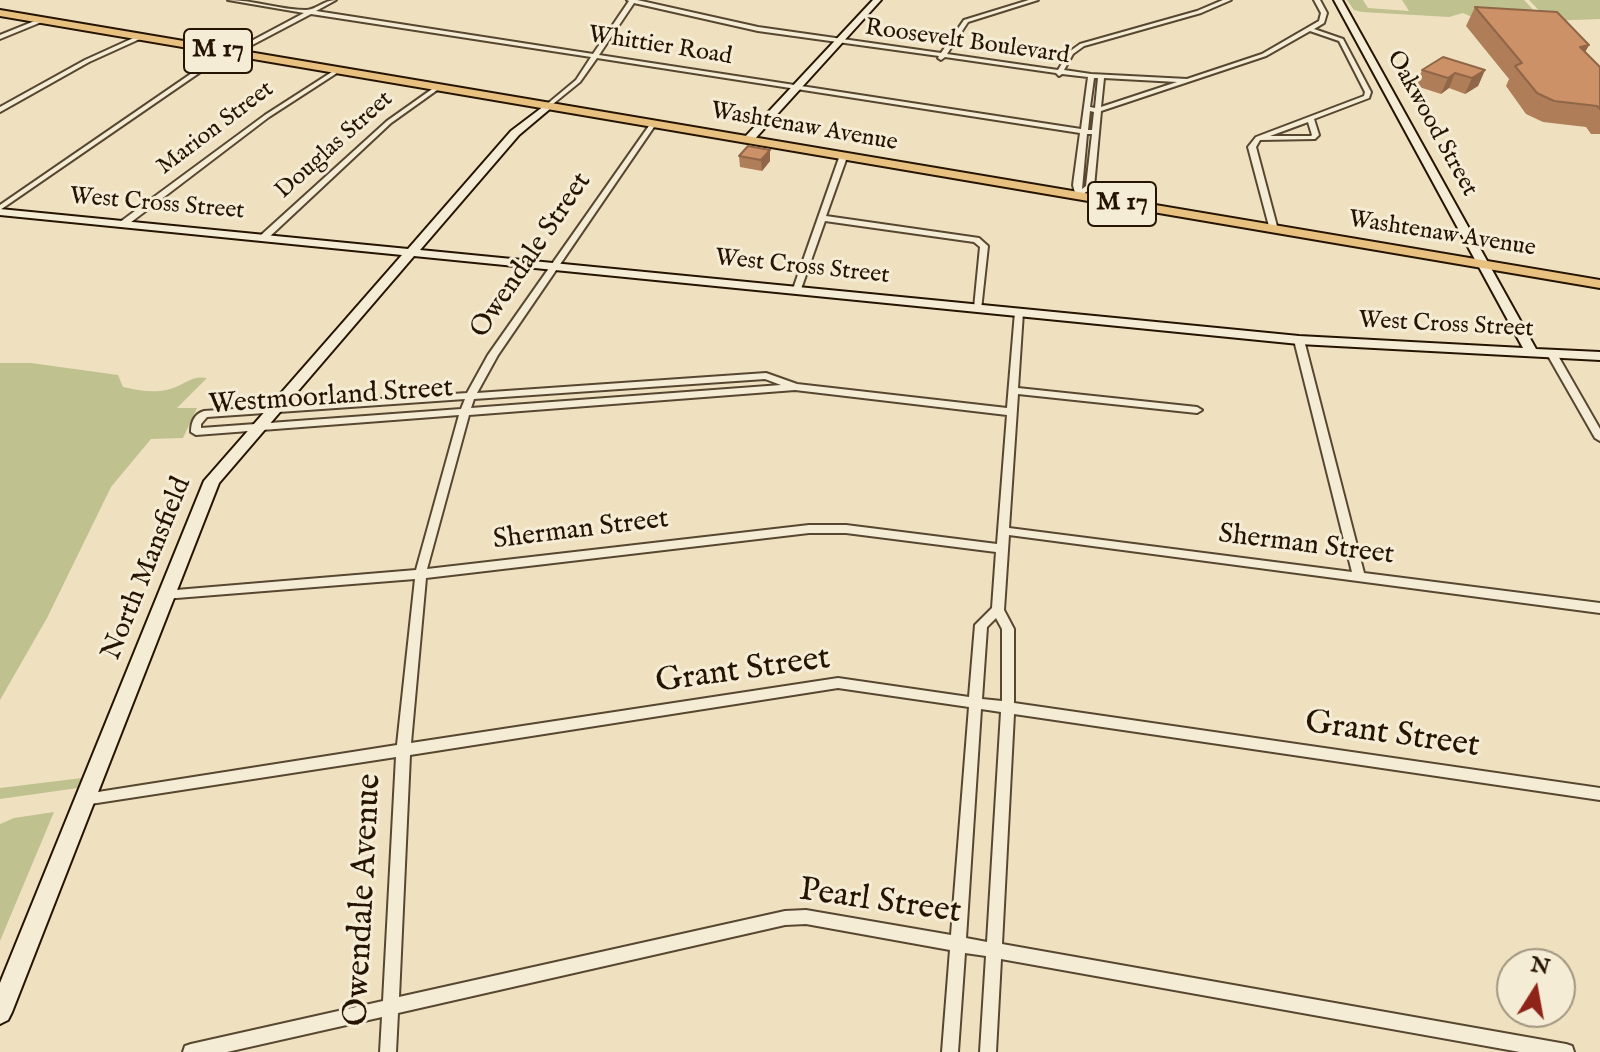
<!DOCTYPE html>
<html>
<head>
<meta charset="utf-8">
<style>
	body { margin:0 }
	#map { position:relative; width:1600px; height:1052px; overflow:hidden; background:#efe1c0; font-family:"IM FELL English",serif }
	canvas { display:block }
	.north { position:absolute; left:1496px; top:948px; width:80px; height:80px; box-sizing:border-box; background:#f5ecd6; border:2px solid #a29680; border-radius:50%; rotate:11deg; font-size:22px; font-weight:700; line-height:32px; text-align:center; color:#251400 }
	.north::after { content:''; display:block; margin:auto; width:28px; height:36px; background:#8f2418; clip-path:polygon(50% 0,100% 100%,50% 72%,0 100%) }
</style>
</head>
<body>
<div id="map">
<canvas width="1600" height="1052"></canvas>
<div class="north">N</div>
</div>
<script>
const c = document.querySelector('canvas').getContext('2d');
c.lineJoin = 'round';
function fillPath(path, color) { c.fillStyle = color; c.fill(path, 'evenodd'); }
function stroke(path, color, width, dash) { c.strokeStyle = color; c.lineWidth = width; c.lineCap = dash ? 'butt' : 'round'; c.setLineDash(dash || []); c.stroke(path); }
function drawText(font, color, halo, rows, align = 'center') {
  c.font = font + ' "IM FELL English",serif'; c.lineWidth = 6; c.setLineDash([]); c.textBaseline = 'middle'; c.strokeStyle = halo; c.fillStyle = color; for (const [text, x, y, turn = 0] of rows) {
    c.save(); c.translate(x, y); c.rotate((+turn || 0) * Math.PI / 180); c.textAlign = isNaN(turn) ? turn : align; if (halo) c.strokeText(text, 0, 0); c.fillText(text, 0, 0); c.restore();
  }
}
const green = new Path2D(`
	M1347 0H1363L1368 8 1409 11 1402 0H1524L1544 21 1474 18 1463 13 1449 17 1362 12 1354 10Z
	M1529 0H1600V19L1549 21Z
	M0 363H31L118 375 123 387C138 390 154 394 170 389 185 385 191 375 207 378L177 408H197L183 438 151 439 111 487 47 618 0 700Z
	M82 778 78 788 0 799V788Z
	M54 812 0 941V824L14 818Z`);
const street = new Path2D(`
	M228 0C254 0 280 10 306 10 316 10 324 0 336 0L316 11 593 54 629 1 627 0H637L758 27 941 53 964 20 1029 0H1038L968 22 947 54 1058 70 1069 52 1080 44 1197 11 1223 0H1231L1201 13 1084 46 1073 54 1064 70 1091 74 1187 79 1262 54 1319 21 1321 13 1314 0H1320L1327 13 1324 23 1314 29 1343 39 1371 92 1369 98 1314 119 1319 135 1315 139 1260 140 1256 147 1278 230 1274 232 1270 230 1248 147 1256 137 1364 96 1365 92 1339 41 1310 31 1266 56 1101 111 1094 187 1083 194 1084 197 1080 199 1076 197 1073 185 1080 133 597 58 580 82 548 108 546 107V105L576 80 591 57 311 14 199 73 0 210V205L195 71 304 13ZM634 3 758 31 939 56 938 58 941 60 945 57 1056 73 1059 76 1062 74 1088 77 1081 129 599 55ZM1094 78H1098L1095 108 1090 107ZM1104 78 1177 82 1101 107ZM1090 111 1094 112 1092 130H1088ZM1308 122 1312 135 1311 136H1270ZM1087 134H1092L1086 186 1082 189Z
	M42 18 45 20 44 21 0 39V35Z
	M140 35 142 36V38L89 62 0 112V107L85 60Z
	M335 70 340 71 269 117 126 226H120V222L265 115Z
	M435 87 440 88 391 123 266 240H260V236L387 121Z
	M653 122 656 124 498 355 477 393 766 373 797 384 1007 408 1015 312 1019 309 1023 312 1018 388 1197 407 1202 410 1197 413 1018 394 1009 528 1352 572 1294 340 1299 337 1304 340 1364 573 1600 603V613L1009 535 1004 610 1014 629V703L1600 788V800L1014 714 1002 944 1566 1044 1572 1046 1574 1052H1520L1001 959 996 1052H980L986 956 965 953 958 1052H942L950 950 806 924 785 925 398 1013 396 1052H380L382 1017 227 1052H183L185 1046 191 1044 383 1001 396 757 84 805 79 803 77 799 79 795 397 745 415 579 164 599 160 598 158 595 160 592 164 591 416 570 459 415 196 435 191 432C191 423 194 414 204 411L467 393 488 355 651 123ZM765 379 781 385 471 408 474 399ZM795 390 1007 415 997 544 846 525H809L427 569 469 415ZM465 399 461 409 201 428V424L207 417ZM809 533H846L996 552 992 608 975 625 969 697 838 678 411 743 426 578ZM996 618 1002 629V701L982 699 987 627ZM838 688 969 707 951 935 806 910 785 911 399 997 410 755ZM981 709 1001 712 987 942 966 938Z
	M840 155 847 157 826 216 979 238 988 246 981 310H975L974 308 980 247 974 242 825 221 801 289 800 291H794L793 289Z
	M1552 351 1557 354 1600 429V441L1595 438 1547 354Z`);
const secondary = new Path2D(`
	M873 0H881L752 142H744V138Z
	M1334 0H1342L1536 349 1600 352V360L1299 344 414 256 219 483 12 1012 8 1020 0 1024V983L204 481 402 255 0 215V209L408 249 511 131 548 103 551 104V108L519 135 420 250 1299 336 1523 348Z`);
const primary = new Path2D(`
	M0 10 1600 280V288L0 16Z`);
const wall = new Path2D(`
	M1475 7 1589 45 1585 52 1600 67V134H1591L1586 127 1543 122 1526 114 1506 86 1509 79 1466 26Z
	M1422 70H1485L1478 86 1465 94 1449 88 1441 94 1416 86Z
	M770 150V161L762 171 740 167 739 156Z`);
const shadedWall = new Path2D(`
	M1589 45 1578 65 1580 47Z
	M1485 70 1478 86 1465 94 1472 78Z
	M1455 73 1449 88 1441 94 1448 78Z
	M770 150V161L762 171 761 160Z`);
const building = new Path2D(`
	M1475 7 1557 12 1589 45 1580 47 1600 67V109L1597 106 1554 101 1537 93 1515 66 1522 63Z
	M1443 57 1485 70 1472 78 1455 73 1448 78 1422 70Z
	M748 146 770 150 761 160 739 156Z`);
const farStreetnames = [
	["Roosevelt Boulevard",967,43,8],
	["Whittier Road",660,47,9],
	["Oakwood Street",1431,124,61],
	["Washtenaw Avenue",804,128,10],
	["Marion Street",216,129,-37],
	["Douglas Street",335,146,-42],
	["West Cross Street",157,205,5],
	["Washtenaw Avenue",1442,235,9],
	["West Cross Street",802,268,6],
	["West Cross Street",1446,326,3]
];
const shields = [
	[218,51,68],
	[1122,204,68]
];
const shieldNames = [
	["M 17",218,51],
	["M 17",1122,204]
];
const streetNames = [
	["Owendale Street",532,256,-56],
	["Westmoorland Street",331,398,-4],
	["Sherman Street",581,531,-7],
	["Sherman Street",1306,546,7],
	["North Mansfield",148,569,-68]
];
const nearStreetnames = [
	["Grant Street",743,672,-8],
	["Grant Street",1392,736,8],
	["Owendale Avenue",365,900,-87],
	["Pearl Street",880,903,8]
];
fillPath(green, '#bfc18e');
stroke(street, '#584730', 4);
stroke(secondary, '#251400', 4);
stroke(primary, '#251400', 4);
fillPath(street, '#f5ecd6');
fillPath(secondary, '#f5ecd6');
fillPath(primary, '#e8c080');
fillPath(wall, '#b07d59');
fillPath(shadedWall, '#906648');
fillPath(building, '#cd9167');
stroke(building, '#906648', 2);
drawText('24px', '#251400', '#f5ecd6', farStreetnames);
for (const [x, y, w] of shields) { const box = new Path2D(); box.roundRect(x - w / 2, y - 22, w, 44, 6); c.fillStyle = '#f5ecd6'; c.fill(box); stroke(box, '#251400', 2); }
drawText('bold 26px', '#251400', null, shieldNames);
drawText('28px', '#251400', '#f5ecd6', streetNames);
drawText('34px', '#251400', '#f5ecd6', nearStreetnames);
</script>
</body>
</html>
